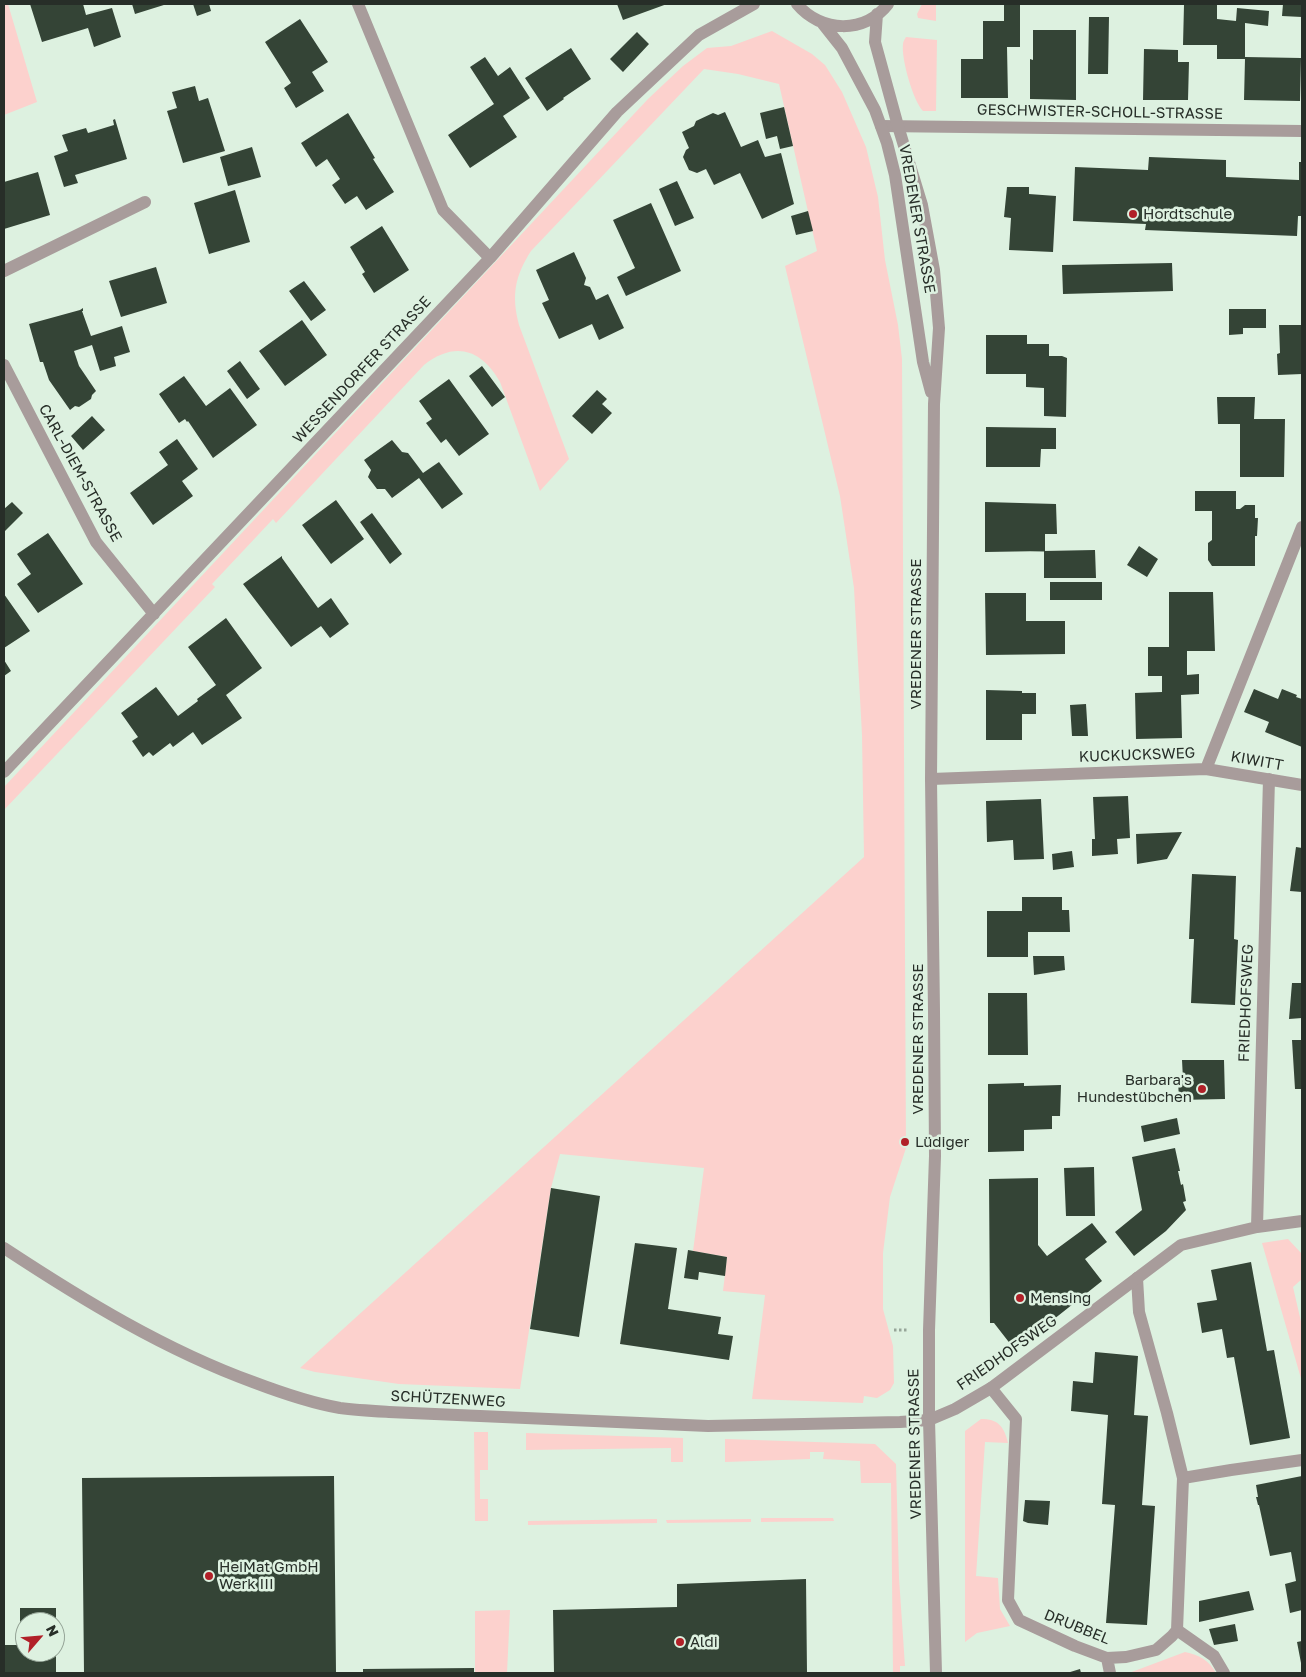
<!DOCTYPE html>
<html>
<head>
<meta charset="utf-8">
<style>
	body { margin:0 }
	#map { position:relative; width:1306px; height:1677px; overflow:hidden; background:#ddf1e0; font-family:"Golos Text",sans-serif }
	canvas { display:block }
	.frame { position:absolute; inset:0; border:5px solid #272e28; pointer-events:none }
	.north { position:absolute; left:15px; top:1612px; width:50px; height:50px; box-sizing:border-box; background:#ddf1e0; border:1px solid #94a396; border-radius:50%; rotate:63deg; font-size:14px; font-weight:700; line-height:20px; text-align:center; color:#272e28 }
	.north::after { content:''; display:block; margin:auto; width:18px; height:22px; background:#b12028; clip-path:polygon(50% 0,100% 100%,50% 72%,0 100%) }
</style>
</head>
<body>
<div id="map">
<canvas width="1306" height="1677"></canvas>
<div class="frame"></div>
<div class="north">N</div>
</div>
<script>
const c = document.querySelector('canvas').getContext('2d');
c.lineJoin = 'round';
function fillPath(path, color) { c.fillStyle = color; c.fill(path, 'evenodd'); }
function stroke(path, color, width, dash) { c.strokeStyle = color; c.lineWidth = width; c.lineCap = dash ? 'butt' : 'round'; c.setLineDash(dash || []); c.stroke(path); }
function drawText(font, color, halo, rows, align = 'center') {
  c.font = font + ' "Golos Text",sans-serif'; c.lineWidth = 5; c.setLineDash([]); c.textBaseline = 'middle'; c.strokeStyle = halo; c.fillStyle = color; for (const [text, x, y, turn = 0] of rows) {
    c.save(); c.translate(x, y); c.rotate((+turn || 0) * Math.PI / 180); c.textAlign = isNaN(turn) ? turn : align; if (halo) c.strokeText(text, 0, 0); c.fillText(text, 0, 0); c.restore();
  }
}
const green = new Path2D(`
	M4 4H8L37 102 4 115Z
	M922 4H936V21L918 18 917 14Z
	M772 31 812 54 825 65 842 92 866 147 878 197 885 260 898 325 902 359 906 1148 890 1197 883 1253V1309L893 1346 894 1383 890 1390 877 1398 864 1396 863 1403 752 1399 765 1295 723 1291 727 1257 693 1251 704 1168 560 1154 551 1188 520 1389 399 1384 315 1372 300 1368 864 857 862 735 854 588 840 496 785 266 817 251 779 84 738 74 704 69 531 251C515 276 511 295 519 325L569 459 540 491 500 382C481 349 455 341 424 365L276 523 273 519 212 584 215 587 4 810V787L648 99 683 66 707 48 731 46Z
	M906 37 937 40 936 111H923C913 101 901 58 903 44 903 41 905 39 906 37Z
	M1288 1239 1302 1254V1279L1293 1287 1302 1326V1382L1262 1243Z
	M981 1419C998 1419 1004 1426 1008 1443L985 1442 976 1576 998 1578 1000 1609 1010 1626 977 1633 965 1642V1431Z
	M474 1432H488V1470H480V1499H488V1521H475Z
	M526 1433 683 1438V1462H671V1448L526 1450Z
	M725 1439 875 1444 896 1464 899 1578 905 1666H900V1673H893L891 1483H861L860 1461 823 1459 824 1452H810V1459L725 1462Z
	M761 1518H833L834 1521 761 1522Z
	M657 1519V1523L528 1525V1521Z
	M751 1519V1522L667 1523 666 1520Z
	M510 1610 507 1673H475V1611Z
	M1185 1652C1199 1655 1209 1660 1216 1673H1129Z`);
const building = new Path2D(`
	M30 4H83L86 15 112 8 121 37 94 47 88 28 42 42Z
	M132 4H167L135 14Z
	M193 4H209L211 11 197 16Z
	M617 4H667L623 20Z
	M1004 4H1020V47H1007L1008 98H961V59H983V21H1004Z
	M1186 4H1217V19L1236 21 1237 8 1269 11 1268 26 1245 23V57L1301 58 1300 101 1244 100 1245 59H1217V45H1183L1184 5Z
	M1283 4H1302V17L1282 16Z
	M1089 17H1109L1108 74H1088Z
	M300 19 328 62 312 72 324 91 296 108 284 88 291 83 265 42Z
	M1033 30H1076V100L1030 99V59L1033 60Z
	M637 32 649 44 623 72 610 59Z
	M571 48 591 79 563 98 564 99 547 111 525 78Z
	M1144 49 1178 50V62H1189L1188 100H1143Z
	M485 57 498 76 510 67 530 98 503 116 517 137 470 168 448 135 494 104 470 67Z
	M195 86 199 101 208 98 225 151 183 163 167 111 177 108 172 92Z
	M784 107 793 146 780 149 777 136 766 139 760 113Z
	M725 112 741 147 758 140 765 157 781 153 794 204 762 219 740 173 714 185 706 169 697 173 689 170 683 157 686 150 689 148 682 132 694 126 696 121 713 113 718 115Z
	M348 113 375 158 373 159 394 192 366 210 357 196 345 204 332 185 340 179 327 159 316 167 301 143Z
	M115 119 127 159 75 175 78 183 64 187 54 156 68 151 62 135 86 128 88 133 114 125 113 120Z
	M252 147 261 177 228 186 220 157Z
	M1149 157 1226 160V177L1299 180V162H1302V216H1298L1297 236 1145 230 1146 224 1073 221 1075 167 1148 170Z
	M38 172 50 215 4 229V182Z
	M677 181 694 218 675 226 659 189Z
	M1007 187H1029V194L1056 196 1053 252 1009 250 1011 218 1004 217Z
	M235 190 250 242 209 254 194 203Z
	M651 203 681 271 626 296 617 277 635 268 613 220Z
	M808 211 813 231 796 235 791 216Z
	M382 226 409 270 374 293 362 274 365 272 350 247Z
	M574 252 586 278 584 285 590 287 596 300 608 294 624 328 599 340 592 324 559 339 542 303 549 300 536 270Z
	M1172 263 1173 291 1063 294 1062 265Z
	M156 267 167 303 121 317 109 281Z
	M304 281 326 310 311 321 289 291Z
	M83 308V311H82L91 336 122 326 130 352 114 357 116 366 100 371 92 345 74 351 79 366 96 391 92 395 91 399 79 407 75 406 70 410 49 380 43 362H40L29 324 80 310Z
	M1229 309H1266V328H1243V334L1229 335Z
	M302 320 327 355 285 386 259 351Z
	M1279 325H1302V374L1278 375 1277 354 1280 353Z
	M986 335H1027V344H1049V356H1062L1067 358 1066 417 1044 416V388L1026 387V374H986Z
	M240 361 260 389 247 399 227 371Z
	M482 366 505 397 492 407 469 376Z
	M184 376 206 406 230 388 257 425 213 458 188 421 187 422 185 419 179 423 159 394Z
	M449 379 489 434 459 456 446 439 441 443 426 423 432 419 419 401Z
	M597 390 607 399 602 404 612 413 592 434 572 416Z
	M1217 397H1255L1254 419H1285L1284 477H1240V424H1218Z
	M92 416 105 430 83 450 71 436Z
	M986 427 1056 428V449H1041L1040 467H986Z
	M177 439 198 469 182 481 193 496 153 525 130 493 168 465 159 452Z
	M392 440 402 452 408 453 423 473 439 462 463 494 442 509 419 478 392 498 385 489H377L368 477 371 470 364 460Z
	M1195 491H1236V509H1240L1245 505H1255V518H1258L1257 536H1255V566H1212L1208 560V543L1212 540V511H1195Z
	M336 500 364 539 331 564 302 525Z
	M12 502 23 513 4 532V509Z
	M985 502 1056 504 1057 534H1045V551L985 552Z
	M372 513 402 554 390 564 360 522Z
	M48 533 83 584 38 613 17 584 31 574 17 554Z
	M1139 546 1158 559 1147 577 1127 565Z
	M1095 550 1096 578H1044V551Z
	M282 556V558L318 608 331 598 349 624 330 638 321 626 291 647 243 584Z
	M1050 582H1102V600H1050Z
	M1169 592H1213L1215 651H1187V675L1199 674V694L1181 695 1182 738 1136 739 1135 693 1162 692V676H1148V647H1169Z
	M985 593H1026V621H1065V654L986 655Z
	M4 594 30 631 4 648Z
	M226 618 262 668 226 695 242 718 202 745 193 732 173 747 170 743 153 756 149 752 143 757 132 741 138 737 121 713 156 687 178 716 198 701 197 699 216 685 188 647Z
	M4 660 11 671 4 676Z
	M1254 689 1278 699 1282 689 1297 695 1296 697 1302 699V747L1265 732 1269 722 1244 712Z
	M986 690 1022 691V693H1036V714H1022V740H986Z
	M1086 704 1088 736H1072L1070 705Z
	M1128 796 1130 838 1117 839 1118 854 1092 856V839H1095L1093 797Z
	M1041 799 1044 859 1014 860 1013 840 987 842 986 801Z
	M1182 832 1167 859 1137 864 1136 834Z
	M1296 847 1302 848V892L1290 891Z
	M1072 851 1074 867 1053 870 1052 854Z
	M1192 874 1236 876 1234 939 1238 940 1235 1005 1191 1003 1194 939H1189Z
	M1022 897H1062V910H1069L1070 932H1028V957H987V911H1022Z
	M1033 956H1064L1065 970 1034 975Z
	M1292 983H1302V1018L1289 1019Z
	M988 993H1027L1028 1055H988Z
	M1292 1040H1302V1089H1295Z
	M1182 1060H1224L1225 1099 1179 1100 1178 1080 1183 1079Z
	M1024 1083V1086L1061 1085 1060 1116H1052V1129L1024 1130V1151L988 1152V1084Z
	M1177 1118 1180 1134 1144 1142 1141 1126Z
	M1175 1148 1180 1171H1178L1181 1185 1183 1184 1186 1201 1183 1202 1186 1210 1166 1231 1134 1256 1115 1232 1142 1210 1132 1157Z
	M1094 1167 1095 1216H1066L1064 1168Z
	M1038 1178V1245L1047 1256 1092 1223 1107 1242 1085 1259 1102 1281 1015 1350 994 1323H990L989 1179Z
	M551 1188 600 1196 579 1337 530 1329Z
	M635 1243 677 1248 668 1309 721 1317 718 1334 733 1336 729 1360 620 1344Z
	M688 1250 727 1257 725 1276 699 1272 698 1280 684 1278Z
	M1251 1262 1267 1351 1274 1350 1290 1438 1250 1445 1234 1357 1227 1358 1222 1329 1202 1333 1197 1303 1217 1300 1211 1270Z
	M1095 1352 1138 1356 1134 1415 1148 1416 1142 1505 1155 1506 1147 1625 1106 1623 1115 1505 1102 1504 1108 1415 1071 1411 1073 1381 1093 1383Z
	M334 1476 336 1673H84L82 1478Z
	M1302 1476V1610L1290 1613 1285 1584 1296 1581 1291 1552 1270 1556 1259 1505H1258L1256 1497H1258L1256 1485Z
	M1025 1500 1050 1501 1048 1525 1028 1523 1023 1521Z
	M806 1579 807 1673H554L553 1610 677 1607V1584Z
	M1249 1591 1254 1610 1199 1622V1601Z
	M20 1608H56V1622H25V1652H56V1673H4V1645H20Z
	M1235 1624 1238 1641 1214 1645 1209 1629Z
	M1302 1641V1663H1301L1297 1642Z
	M474 1668V1673H363V1669Z
	M1080 1669 1081 1673H1067Z`);
const path = new Path2D(`
	M894 1330H908`);
const service = new Path2D(`
	M4 271 145 202
	M1137 1278 1139 1312 1167 1413 1183 1478
	M991 1388 1016 1419 1008 1600 1019 1620 1075 1646 1107 1658 1126 1657 1156 1650 1172 1636 1177 1630 1183 1478 1231 1470 1302 1460
	M1177 1630 1214 1656 1224 1673
	M1107 1658 1110 1673`);
const minor = new Path2D(`
	M358 4 443 210 490 258
	M881 126 1302 131
	M4 365 96 542 154 614
	M1206 769 1302 527
	M4 772 490 258 617 112 699 35 754 4
	M931 779 1206 769 1302 785
	M1257 1227 1269 779
	M4 1248C83 1300 165 1350 253 1382 282 1393 311 1403 340 1408 356 1410 373 1411 389 1412L708 1426 900 1422 929 1420 955 1409 991 1388 1181 1245 1257 1227 1302 1221`);
const tertiary = new Path2D(`
	M797 4C821 33 865 34 888 4
	M877 14 875 42 898 126 922 205 934 270 939 328 934 404 931 779 934 1011 935 1156 929 1330V1420L936 1673
	M823 24 842 48 875 110 887 143 895 175 923 362 931 392`);
const markers = [
	[1133,214,5,"#b12028"],
	[1202,1089,5,"#b12028"],
	[905,1142,5,"#b12028"],
	[1020,1298,5,"#b12028"],
	[209,1576,5,"#b12028"],
	[680,1642,5,"#b12028"]
];
const streetNames = [
	["GESCHWISTER-SCHOLL-STRASSE",1100,112,1],
	["VREDENER STRASSE",917,219,80],
	["WESSENDORFER STRASSE",362,370,-47],
	["CARL-DIEM-STRASSE",80,473,61],
	["VREDENER STRASSE",916,634,-90],
	["KUCKUCKSWEG",1137,755,-2],
	["KIWITT",1257,761,10],
	["FRIEDHOFSWEG",1246,1003,-88],
	["VREDENER STRASSE",918,1039,-90],
	["FRIEDHOFSWEG",1007,1353,-35],
	["SCHÜTZENWEG",448,1399,3],
	["VREDENER STRASSE",915,1444,-91],
	["DRUBBEL",1077,1627,22]
];
const poiNames = [
	["Hordtschule",1143,214],
	["Barbara's",1192,1080,"right"],
	["Hundestübchen",1192,1097,"right"],
	["Lüdiger",915,1142],
	["Mensing",1030,1298],
	["HeiMat GmbH",219,1567],
	["Werk III",219,1584],
	["Aldi",690,1642]
];
fillPath(green, '#fcd1cd');
fillPath(building, '#344436');
stroke(path, '#97a699', 3, [2.5, 2.5]);
stroke(service, '#a89c9b', 12);
stroke(minor, '#a89c9b', 12);
stroke(tertiary, '#a89c9b', 12);
for (const [x, y, r, color] of markers) { const dot = new Path2D(); dot.arc(x, y, r, 0, 2 * Math.PI); c.fillStyle = color; c.fill(dot); stroke(dot, '#ddf1e0', 2); }
drawText('15px', '#272e28', '#ddf1e0', streetNames);
drawText('15px', '#272e28', '#ddf1e0', poiNames, 'left');
</script>
</body>
</html>
